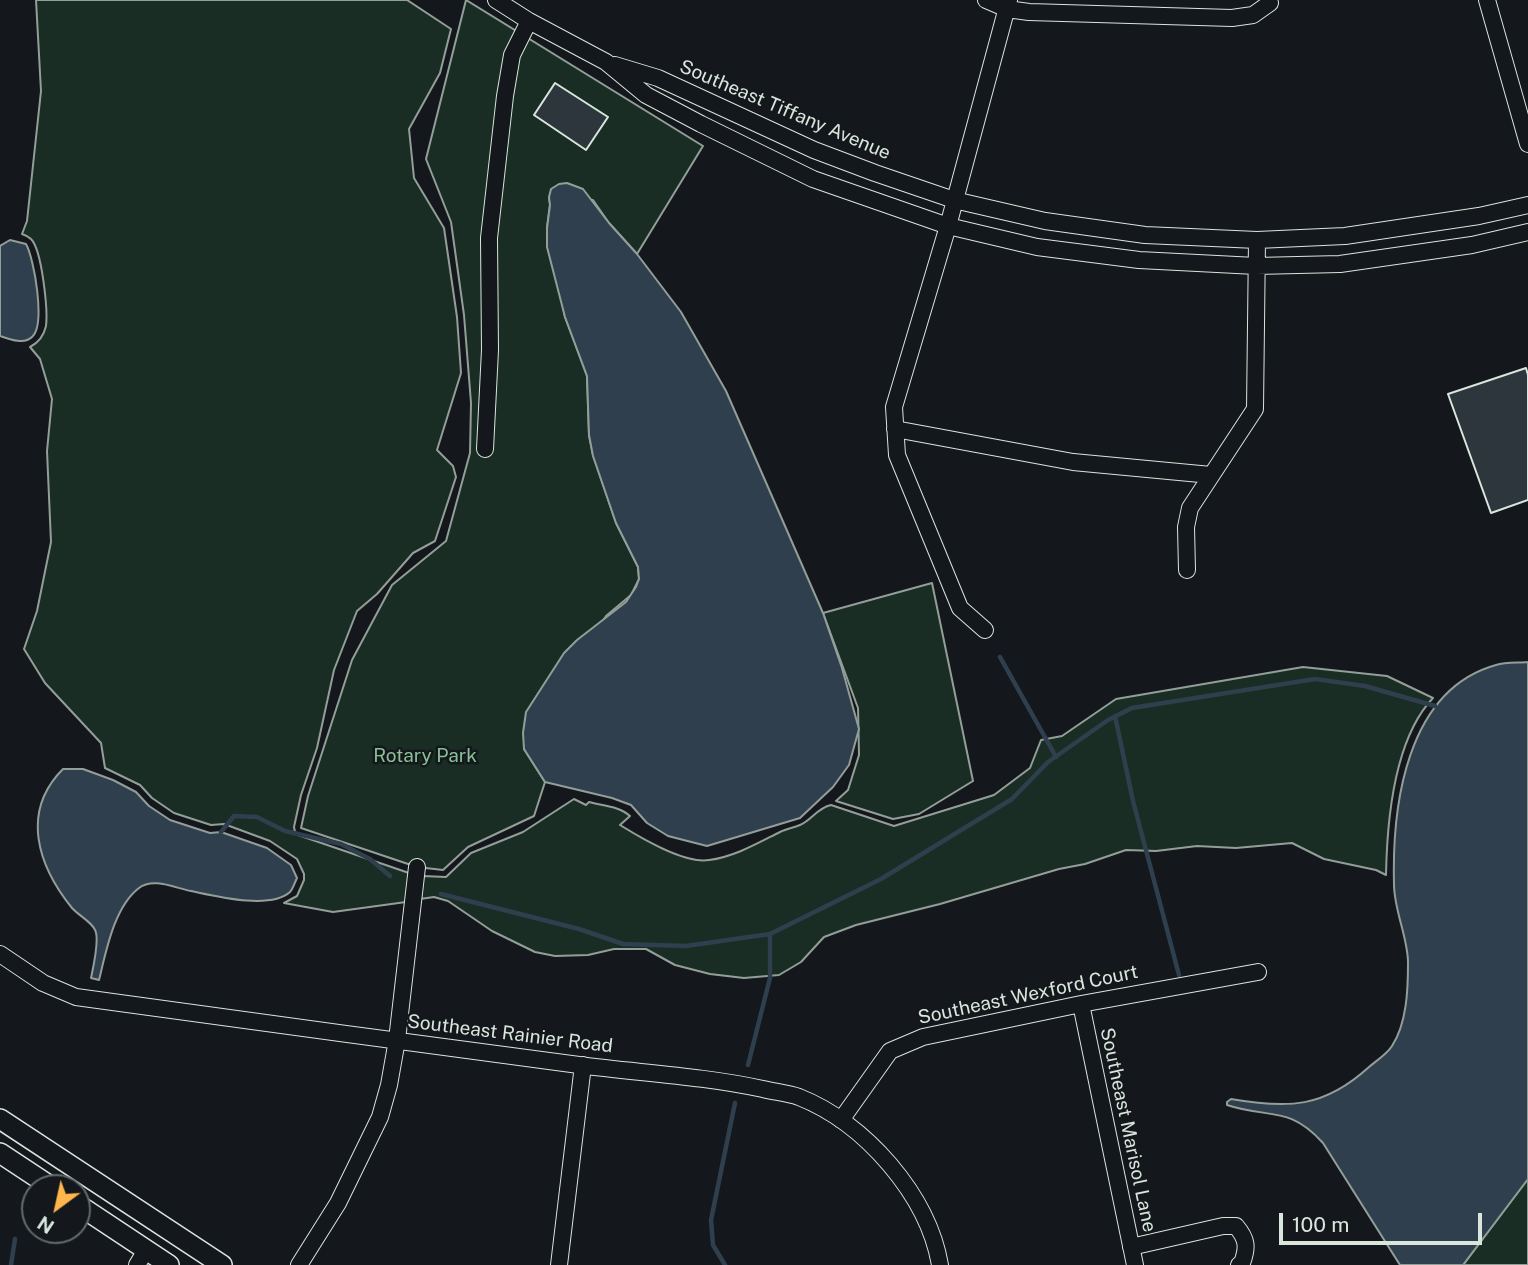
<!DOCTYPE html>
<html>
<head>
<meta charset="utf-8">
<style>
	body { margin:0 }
	#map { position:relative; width:1528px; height:1265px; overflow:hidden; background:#14181c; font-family:"Public Sans",sans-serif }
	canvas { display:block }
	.north { position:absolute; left:21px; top:1174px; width:70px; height:70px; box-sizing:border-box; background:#14181c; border:2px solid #626a69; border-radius:50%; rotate:213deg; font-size:19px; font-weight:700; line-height:28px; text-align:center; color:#d8e6dc }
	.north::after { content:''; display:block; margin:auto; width:24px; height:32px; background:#ffb74d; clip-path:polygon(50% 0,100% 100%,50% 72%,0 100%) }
	.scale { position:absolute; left:1279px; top:1213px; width:203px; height:32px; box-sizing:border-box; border:4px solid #d8e6dc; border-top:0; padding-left:9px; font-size:21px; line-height:24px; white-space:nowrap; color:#d8e6dc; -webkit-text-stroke:5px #14181c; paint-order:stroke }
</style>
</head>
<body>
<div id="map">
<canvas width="1528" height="1265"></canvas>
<div class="north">N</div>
<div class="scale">100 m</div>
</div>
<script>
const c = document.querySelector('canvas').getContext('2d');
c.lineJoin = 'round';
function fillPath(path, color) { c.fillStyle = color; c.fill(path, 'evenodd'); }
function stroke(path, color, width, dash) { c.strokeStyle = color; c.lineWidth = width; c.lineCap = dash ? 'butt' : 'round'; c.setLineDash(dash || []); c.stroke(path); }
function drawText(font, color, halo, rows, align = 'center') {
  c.font = font + ' "Public Sans",sans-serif'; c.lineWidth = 5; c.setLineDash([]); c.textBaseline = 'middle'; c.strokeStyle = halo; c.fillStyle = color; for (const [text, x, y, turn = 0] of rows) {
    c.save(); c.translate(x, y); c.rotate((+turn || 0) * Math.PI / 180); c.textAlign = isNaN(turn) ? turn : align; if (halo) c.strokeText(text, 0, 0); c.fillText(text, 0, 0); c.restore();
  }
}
const green = new Path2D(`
	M36 0H407L451 29 440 73 409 129 414 178 444 228 457 317 461 373 437 450 453 466 456 477 435 541 413 553 377 594 357 611 334 670 317 748 301 795 294 827 295 832 298 835 409 873 406 902 333 912 284 903 297 896 304 880V874L297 859 270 841 224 824 211 825 174 813 152 798 140 785 105 768 101 743 45 683 24 649 37 611 51 542 47 451 52 399 40 359 30 347C38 343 44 335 46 326 48 310 42 250 31 239 29 237 25 235 22 234L27 221 41 91Z
	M466 0 703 146 637 254 609 223 593 200 549 197 550 205 547 228 565 317 587 376 589 435 593 455 616 523 638 567 639 579 631 595 606 616 524 749 545 782 534 816 468 847 443 870 417 867 301 828 308 796 352 660 392 585 446 541 470 453 471 403 464 315 451 222 426 159Z
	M932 583 973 781 919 814 893 819 836 801 848 790 859 755 858 708 823 613Z
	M1303 667 1387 676 1433 698C1394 739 1387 821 1386 875L1376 870 1324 859 1292 843 1236 848 1197 846 1156 851 1126 850 1085 864 1059 869 940 904 856 925 824 937 801 962 779 975 744 978 710 974 675 965 646 949H614L588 955 555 956 535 952 492 931 448 901 434 897 420 899 423 876 446 877 471 853 523 832 574 799 586 805 589 802C603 806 619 806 630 816L620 825C641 838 684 864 709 860 734 857 758 843 780 832 786 829 793 828 800 825 812 820 817 808 831 805L894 826 994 795 1030 768 1041 740 1062 736 1116 699Z
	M1528 1178V1265H1463Z`);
const water = new Path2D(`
	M567 183 583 189 609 223 637 254 681 312 726 391 823 613 842 668 859 729 849 765 833 787 800 818 707 846 668 836 647 823 631 805 612 798 545 782 524 749 523 733 526 712 564 653 577 640 626 602 636 587 639 579 638 567 616 523 593 456 589 435 587 376 565 317 547 247V228L550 205 549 197 551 189 559 184Z
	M10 240 26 244C34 258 46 325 32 337 24 345 9 339 0 336V246Z
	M1528 662V1179L1463 1265H1400L1323 1143C1289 1105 1269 1119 1227 1105V1102L1231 1099C1288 1109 1324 1108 1369 1067 1376 1061 1387 1054 1392 1046 1407 1023 1408 989 1408 963 1408 937 1394 911 1394 884 1392 806 1406 690 1496 665 1506 662 1518 663 1528 662Z
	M63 769H83L113 780 136 792 149 806 170 820 210 833 221 832 267 848 291 865 297 878C295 882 293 889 290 892 270 910 215 896 191 891 175 888 153 877 139 888 114 907 106 952 99 980L91 978C93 968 100 939 95 930 92 922 78 915 72 908 38 866 20 812 63 769Z`);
const stream = new Path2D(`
	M1000 657 1056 757
	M1115 716 1133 801 1179 975
	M221 832 234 816 257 817 285 831 341 844 370 859 390 876
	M441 894 579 929 623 944 686 946 770 934 881 879 1012 799 1048 762 1108 720 1132 708 1315 679 1365 686 1435 706
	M748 1065 770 978V934
	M11 1265 15 1239
	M725 1265 713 1245 711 1220 735 1103`);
const building = new Path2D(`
	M555 83 608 117 586 150 534 115Z
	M1526 368 1528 375V500L1491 513 1448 394Z`);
const minor = new Path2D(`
	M496 0 529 21 606 62 646 95 701 124 813 179 948 226 1037 247 1139 260 1256 266 1340 264 1472 245 1528 232
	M986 0 1007 9 1029 12 1232 18 1253 15 1270 3
	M1487 0 1528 144
	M615 65 658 78 814 150 875 173 954 200 1045 221 1145 235 1257 240 1345 236 1479 216 1528 205
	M895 429 1073 462 1211 475
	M485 449 490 350 489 238 505 96 512 55 529 21
	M1187 570 1186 527 1190 508 1255 409 1257 240
	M985 630 960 608 897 455 894 407 948 226 1009 0
	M0 954 43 983 76 997C244 1020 411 1043 579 1065 640 1073 703 1076 763 1089 775 1092 788 1093 799 1097 865 1123 928 1195 940 1265
	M1081 1004 1135 1265
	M841 1120 890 1051 923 1037 1081 1004 1258 972
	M1131 1247 1223 1226H1236C1247 1239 1248 1247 1242 1263L1239 1265
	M137 1265 146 1250
	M299 1265 338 1203 380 1117 389 1085 397 1040 417 867
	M559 1265 583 1065`);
const major = new Path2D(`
	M0 1119 222 1265
	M0 1153 53 1188
	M77 1204 169 1265`);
const streetNames = [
	["Southeast Tiffany Avenue",785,110,23],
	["Southeast Wexford Court",1028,995,-12],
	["Southeast Rainier Road",510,1034,7],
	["Southeast Marisol Lane",1128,1130,78]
];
const parkNames = [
	["Rotary Park",425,756]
];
fillPath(green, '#1a2d24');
stroke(green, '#939e99', 2);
fillPath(water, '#2f3f4d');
stroke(water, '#939e99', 2);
stroke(stream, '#2f3f4d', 4.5);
fillPath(building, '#2c363c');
stroke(building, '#d8e6dc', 2);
stroke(minor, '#d8e6dc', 18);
stroke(major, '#d8e6dc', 22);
stroke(minor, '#14181c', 16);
stroke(major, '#14181c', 19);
drawText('19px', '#d8e6dc', '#14181c', streetNames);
drawText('19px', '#8ac095', '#14181c', parkNames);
</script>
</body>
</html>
